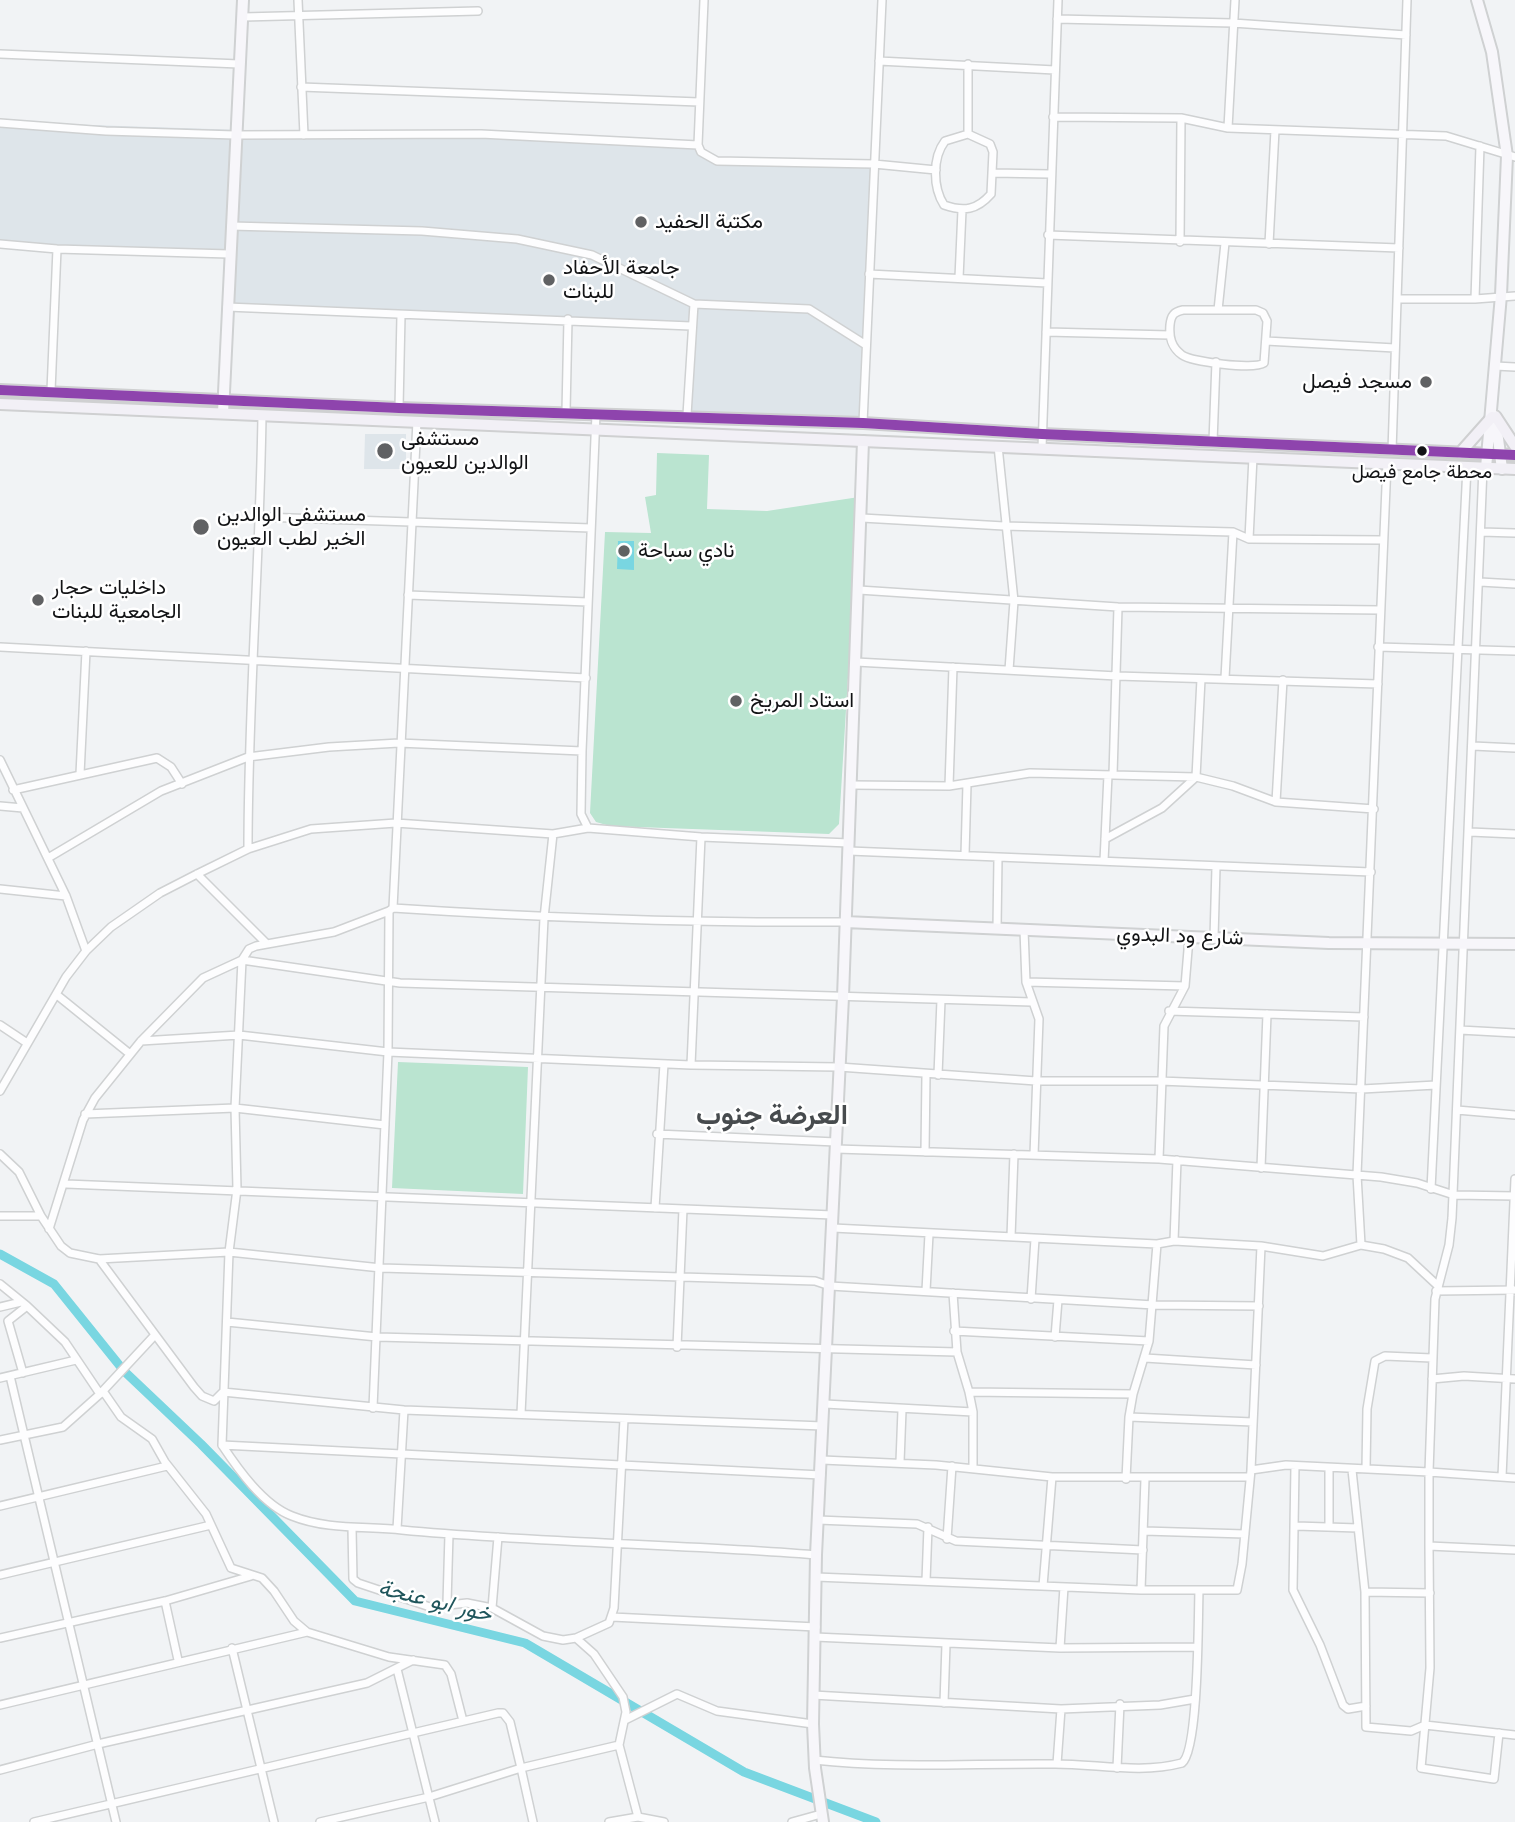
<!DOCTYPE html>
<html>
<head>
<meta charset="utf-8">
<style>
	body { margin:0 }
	canvas { display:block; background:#f1f3f5 }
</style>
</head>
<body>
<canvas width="1515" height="1822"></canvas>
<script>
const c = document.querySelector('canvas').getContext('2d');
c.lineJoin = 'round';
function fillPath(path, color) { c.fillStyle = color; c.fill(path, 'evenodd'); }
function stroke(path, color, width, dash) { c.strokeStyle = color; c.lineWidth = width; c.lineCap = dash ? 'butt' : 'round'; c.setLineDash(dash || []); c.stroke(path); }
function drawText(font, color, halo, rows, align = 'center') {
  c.font = font + ' Inter,Vazirmatn,sans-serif'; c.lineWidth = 5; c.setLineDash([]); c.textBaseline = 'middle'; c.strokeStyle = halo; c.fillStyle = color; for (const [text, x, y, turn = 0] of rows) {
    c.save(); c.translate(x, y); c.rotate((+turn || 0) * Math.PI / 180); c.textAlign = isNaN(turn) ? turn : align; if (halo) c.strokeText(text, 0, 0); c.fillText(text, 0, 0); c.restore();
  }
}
const built = new Path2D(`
	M0 122 698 145 717 161 874 164 863 423 687 415 691 326 227 307 229 255 0 243Z
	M365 434H406V469H364Z`);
const green = new Path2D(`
	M657 453 709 455 707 509 767 511 859 497 839 824 829 834 610 826 596 822 590 813 605 532 651 533 645 497 656 495Z
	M398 1062 528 1067 523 1194 392 1188Z`);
const water = new Path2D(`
	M618 541H634V570L617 569Z`);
const canal = new Path2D(`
	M0 1254 54 1284 124 1371 201 1444 355 1601 525 1643 744 1772 876 1822`);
const street = new Path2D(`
	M298 0 304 135
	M704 0 698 145 701 152 717 161 874 164 936 170
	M243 17 478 11
	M1057 19 1233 23 1406 35
	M0 54 239 64
	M879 61 1055 70
	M301 87 699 102
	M1053 117 1181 118 1228 128 1446 136 1515 157
	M0 123 106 131 235 135 481 134 698 145
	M1228 128 1235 0
	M968 134 990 144 993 152 991 194C977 210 964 212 944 205 933 188 932 158 945 141Z
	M968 134V64
	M993 173 1050 174
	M231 226 422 231 517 239 592 255 694 304 809 309 866 345
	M1048 235 1399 248
	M1180 242 1181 118
	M0 244 57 249 229 254
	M1269 244 1275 130
	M869 274 1047 283
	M959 278 962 210
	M1397 299H1475L1515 296
	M1475 299 1480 146
	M227 307 691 326
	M1183 310H1256L1263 313 1267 321 1264 363C1254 370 1192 362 1182 355 1171 347 1169 337 1170 325 1171 315 1174 312 1183 310Z
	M1218 310 1225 243
	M1046 332 1170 335
	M1266 341 1395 348
	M1495 366 1515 367
	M51 391 57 249
	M399 408 401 315
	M566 412 568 319
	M687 415 694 304
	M863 423 882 0
	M1213 442 1216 362
	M998 446 1014 601 1009 670
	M1042 448 1058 0
	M1392 451 1407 0
	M1483 468 1452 1218 1449 1245 1435 1299 1429 1472 1515 1478
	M261 517 591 528
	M862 518 1004 526 1233 532 1249 539 1383 540
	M1481 532 1515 533
	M1249 539 1253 457
	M1480 582 1515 584
	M859 590 1118 607 1380 610
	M408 595 588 602
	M0 647 586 678
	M1378 647 1515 651
	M856 662 1117 676 1378 684
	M1225 678 1233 532
	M1473 746 1515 748
	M0 760 66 896 86 951
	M80 774 86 651
	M1113 775 1118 607
	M852 785 949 786 1030 773 1196 777 1233 786 1276 802 1374 809
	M949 786 953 667
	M13 790 157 758 171 767 182 784
	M1276 802 1283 680
	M0 806 23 808
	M588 828 581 814 582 751 596 414
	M1470 832 1515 834
	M1105 839 1162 808 1196 777 1201 679
	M248 849C248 704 260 560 262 415
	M849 851 1371 872
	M965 855 967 784
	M48 858 161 791 248 757 329 747 399 743 582 751
	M1104 861 1108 775
	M197 874 266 943
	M0 889 66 896
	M393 908C544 918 694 923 845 922
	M389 911 334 932 256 946 249 949 242 960 235 1108 237 1189 229 1252 222 1445C238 1469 263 1505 292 1516 327 1530 366 1526 402 1530 540 1543 679 1544 816 1555
	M997 929 998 857
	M1024 930 1026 982 1039 1019 1034 1155
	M1214 938 1216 867
	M1026 982 1185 986
	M57 995 130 1054
	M1169 1011 1364 1017
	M0 1025 27 1043
	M1460 1030 1515 1033
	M141 1041 239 1035 388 1052 691 1065 839 1067 1036 1081H1160L1362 1089 1436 1085
	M691 1065 701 837
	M938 1075 941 1000
	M0 1091 66 977 86 951 111 927 160 893 197 874 248 849 311 829 396 823 553 834 588 828 701 837 849 843
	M1457 1110 1515 1115
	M85 1114 235 1108 385 1125
	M657 1134 836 1142
	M836 1149 1159 1159 1381 1177 1417 1183 1454 1195 1515 1196
	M925 1152 926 1075
	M0 1154 19 1172 41 1216 61 1246 70 1253 99 1259 229 1252 381 1268 815 1281 830 1286 1154 1305 1259 1306
	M1159 1159 1164 1026 1185 986 1189 938
	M1261 1168 1267 1014
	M66 1184 833 1215
	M1431 1189 1467 467
	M655 1208 664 1064
	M0 1216H41
	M833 1228 1094 1241 1157 1244 1174 1241 1261 1246 1323 1256 1361 1245 1384 1249 1408 1258 1437 1285
	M49 1229 83 1120 95 1098 141 1041 203 978 242 960 400 983 1032 1002
	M1011 1237 1014 1154
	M1174 1241 1177 1160
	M1361 1245 1357 1175 1387 463
	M99 1259 194 1387 202 1396 214 1401 223 1392 404 1410 823 1426
	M0 1284 27 1306 8 1321 23 1373
	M926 1291 929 1234
	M1436 1291 1515 1290
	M953 1293 957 1352 969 1392
	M1031 1299 1035 1239
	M27 1306 65 1342 100 1394 154 1336
	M0 1307 21 1302
	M227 1322 377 1337 957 1352
	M954 1331 1149 1341
	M1055 1337 1058 1300
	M677 1347 683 1209
	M1145 1358 1256 1365
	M10 1376 116 1822
	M0 1378 76 1360
	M1432 1379 1464 1376 1515 1379
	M103 1391 121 1417 152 1439 165 1462 206 1514 231 1568 262 1578 274 1591 294 1621 307 1632 389 1657 445 1665 451 1674 463 1721
	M825 1404 973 1412
	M373 1408 388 1052 389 911 393 908 417 421
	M521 1414 544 918 553 834
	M1129 1417 1253 1422
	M0 1440 63 1427 100 1394
	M222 1445 821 1475
	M822 1460 936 1465 1052 1477H1250
	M900 1462 902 1410
	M1295 1466 1293 1590 1320 1645 1343 1705 1348 1709 1366 1706
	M973 1468V1412L969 1392 1133 1394
	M1366 1469 1367 1409 1375 1361 1385 1356 1432 1358
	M1251 1470 1286 1465 1429 1472V1546L1515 1550
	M1352 1470 1365 1592 1366 1727 1411 1731 1425 1725 1515 1735
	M1502 1477 1515 1179
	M1126 1479 1129 1417 1133 1394 1149 1341 1157 1244
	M0 1506 167 1466
	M818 1520 917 1524 956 1541 1143 1550
	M1296 1526 1358 1528
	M1329 1527V1468
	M352 1528 353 1579 358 1583 430 1607 467 1603 492 1608 543 1636 563 1640 576 1638 594 1654 623 1697 626 1712 619 1745 638 1817
	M397 1529 404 1410
	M1144 1531 1245 1534
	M947 1539 952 1466
	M1429 1546 1430 1668 1421 1768 1494 1779 1499 1733
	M0 1575 211 1525
	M816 1577 1141 1590H1237L1242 1564 1251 1470 1261 1246
	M926 1581 928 1527
	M1043 1586 1052 1477
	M1141 1590 1145 1479
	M1365 1592 1430 1593
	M165 1601 178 1660
	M447 1603 449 1534
	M492 1608 498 1537
	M612 1617 816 1627
	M815 1637 1060 1648 1197 1647
	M0 1638 165 1601 251 1576
	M576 1638 609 1623 614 1608 624 1419
	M232 1648 274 1822
	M1060 1648 1064 1587
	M397 1669 435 1822
	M813 1695 1061 1709 1160 1705 1195 1699
	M944 1703 946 1644
	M0 1705 307 1632
	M625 1720 677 1694 717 1711 813 1724
	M814 1760C895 1769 974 1763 1055 1764 1098 1764 1140 1774 1182 1763 1199 1750 1198 1618 1199 1591
	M1057 1764 1061 1709
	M1117 1768 1120 1704
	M0 1770 98 1744 367 1683 413 1660
	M34 1822 498 1713H503L510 1722 521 1768 619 1745
	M320 1822 429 1797 521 1768 533 1822
	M609 1822 638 1817 664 1822
	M792 1822 821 1814`);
const secondary = new Path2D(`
	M1477 0 1492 52 1507 156 1501 295 1486 468
	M223 413 243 0
	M1495 416 1502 469
	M845 922 1329 943 1515 944
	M823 1822 815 1768 813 1724 816 1555 843 997 863 441`);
const primary = new Path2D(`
	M0 390 399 408 863 423 1042 434 1515 455
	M0 404 1515 469
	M1496 417 1515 446
	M1460 453 1492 417`);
const bus1 = new Path2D(`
	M0 390 399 408 863 423 1042 434 1515 455`);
const markers = [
	[641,222,7,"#606163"],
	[549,280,7,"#606163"],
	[1426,382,7,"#606163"],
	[385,451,9,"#606163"],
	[1422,451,6,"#121315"],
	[201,527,9,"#606163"],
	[624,551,7,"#606163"],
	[38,600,7,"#606163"],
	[736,701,7,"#606163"]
];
const busNames = [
	["محطة جامع فيصل",1422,472]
];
const poiNames = [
	["مكتبة الحفيد",655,222],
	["جامعة الأحفاد",563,268],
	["للبنات",563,292],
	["مسجد فيصل",1412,382,"right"],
	["مستشفى",401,439],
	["الوالدين للعيون",401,463],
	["مستشفى الوالدين",217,515],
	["الخير لطب العيون",217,539],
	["نادي سباحة",638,551],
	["داخليات حجار",52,588],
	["الجامعية للبنات",52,612],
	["استاد المريخ",750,701]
];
const streetNames = [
	["شارع ود البدوي",1180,936,2]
];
const waterNames = [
	["خور ابو عنجة",435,1601,14]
];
const districtNames = [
	["العرضة جنوب",772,1116]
];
fillPath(built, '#dee5ea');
fillPath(green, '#bae4d0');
fillPath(water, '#79d6e1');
stroke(canal, '#79d6e1', 9);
stroke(street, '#cfd1d2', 10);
stroke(secondary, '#cfd1d2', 14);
stroke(primary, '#cfd0d1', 14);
stroke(street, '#fdfdfe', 7);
stroke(secondary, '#f7f6fa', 10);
stroke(primary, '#f2f0f6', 10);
stroke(bus1, '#8e44ad', 10);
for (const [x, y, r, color] of markers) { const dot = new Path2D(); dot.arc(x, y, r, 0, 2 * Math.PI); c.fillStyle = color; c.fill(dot); stroke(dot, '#fff', 2.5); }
drawText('19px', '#121315', '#fff', busNames);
drawText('21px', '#121315', '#fff', poiNames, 'left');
drawText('21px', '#121315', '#fff', streetNames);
drawText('italic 23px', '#1f555b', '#fff', waterNames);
drawText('bold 28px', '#474b4e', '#fff', districtNames);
</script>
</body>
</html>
